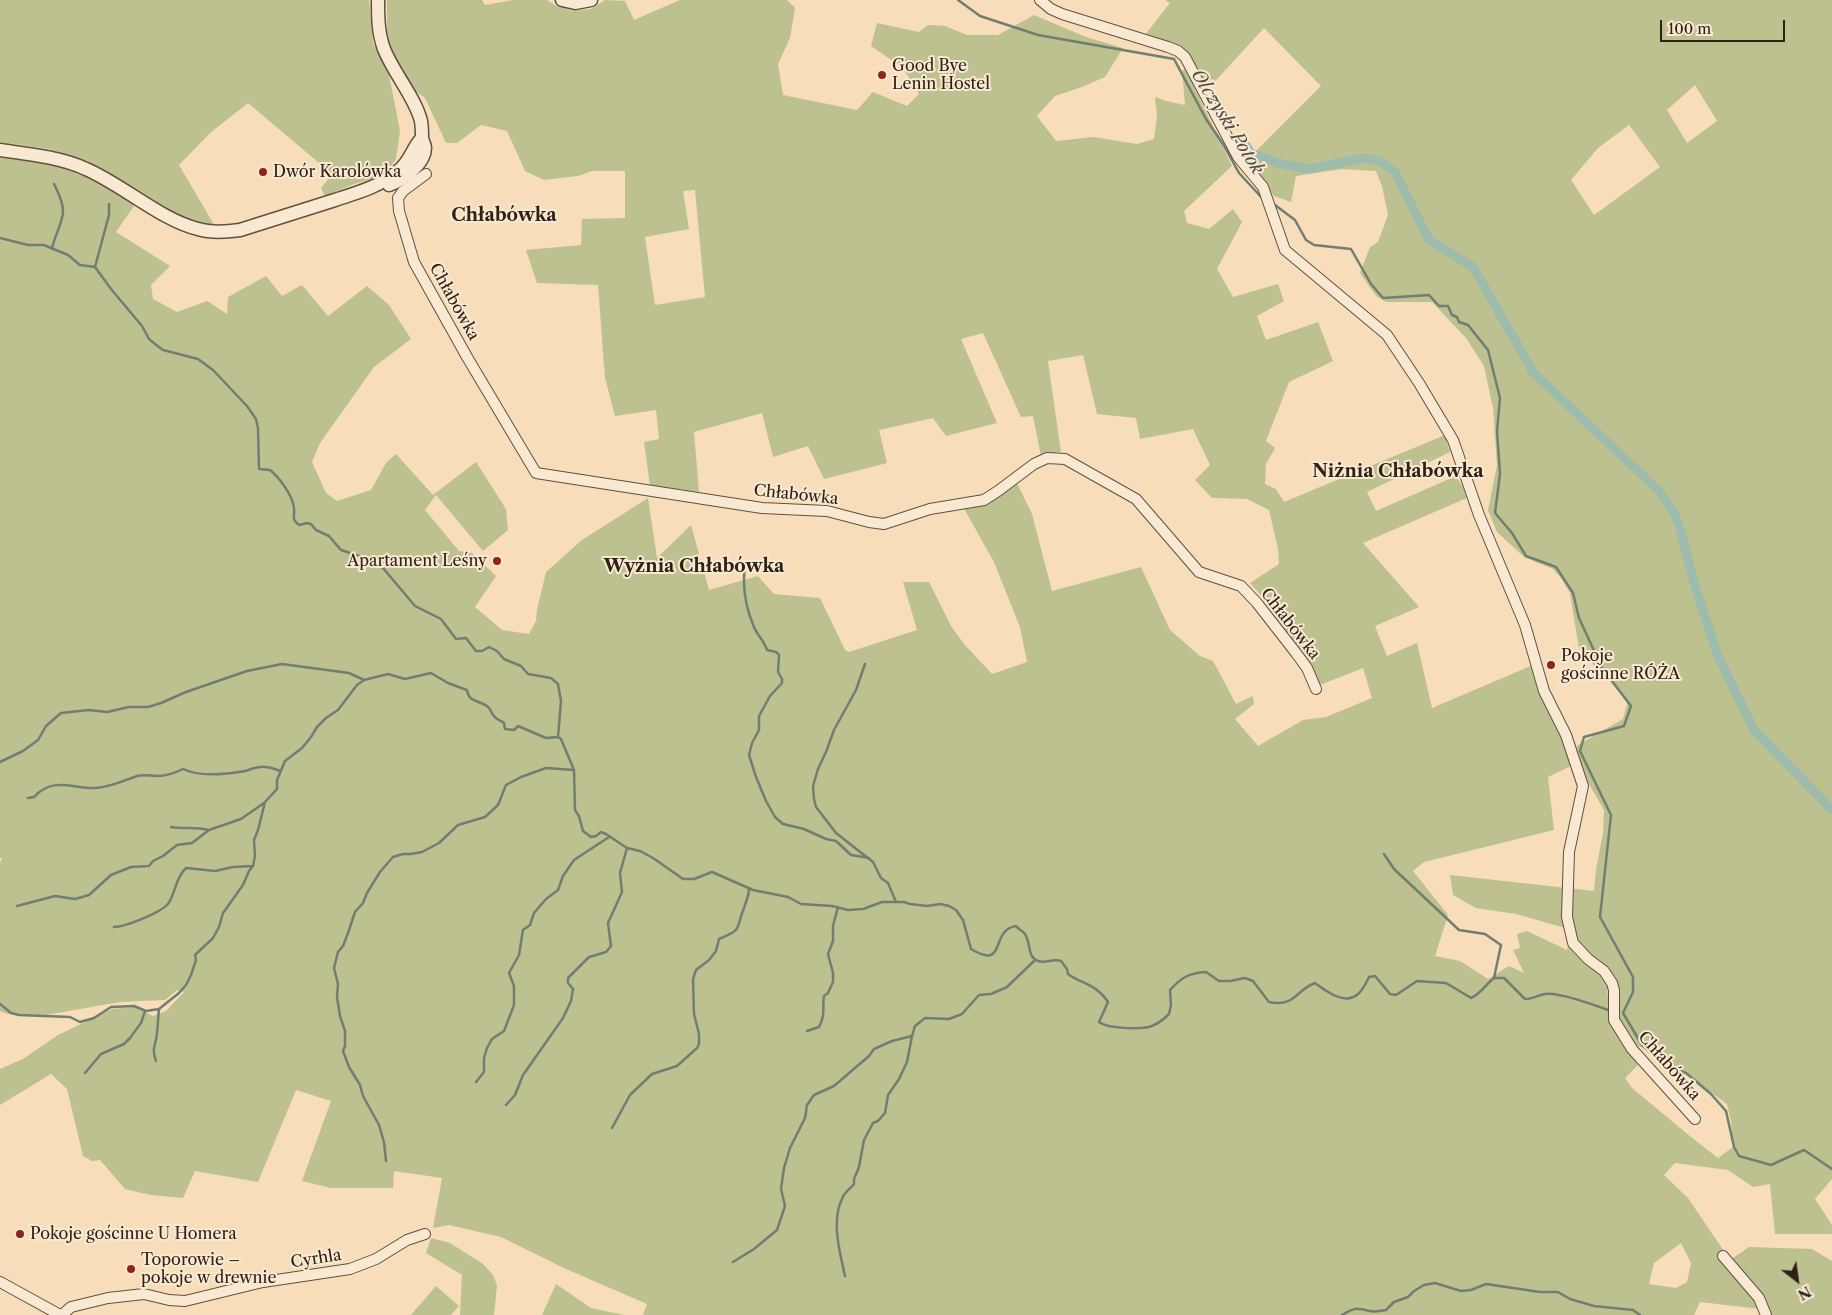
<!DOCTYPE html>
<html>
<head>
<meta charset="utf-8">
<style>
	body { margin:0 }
	#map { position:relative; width:1832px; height:1315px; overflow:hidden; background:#f7ddb9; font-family:"Libre Caslon Text",serif }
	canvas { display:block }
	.north { position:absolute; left:1772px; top:1255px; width:50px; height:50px; -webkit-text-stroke:4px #fae9d2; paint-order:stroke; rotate:150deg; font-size:14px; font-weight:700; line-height:20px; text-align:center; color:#2e2116 }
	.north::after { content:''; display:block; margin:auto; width:18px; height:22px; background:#2e2116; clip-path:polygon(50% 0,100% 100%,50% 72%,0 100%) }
	.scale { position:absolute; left:1660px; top:20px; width:125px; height:22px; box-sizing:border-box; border:2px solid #2e2116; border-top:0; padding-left:6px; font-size:15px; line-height:18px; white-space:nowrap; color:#2e2116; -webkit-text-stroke:4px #fae9d2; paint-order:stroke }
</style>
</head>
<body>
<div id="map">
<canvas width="1832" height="1315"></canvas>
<div class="north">N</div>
<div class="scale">100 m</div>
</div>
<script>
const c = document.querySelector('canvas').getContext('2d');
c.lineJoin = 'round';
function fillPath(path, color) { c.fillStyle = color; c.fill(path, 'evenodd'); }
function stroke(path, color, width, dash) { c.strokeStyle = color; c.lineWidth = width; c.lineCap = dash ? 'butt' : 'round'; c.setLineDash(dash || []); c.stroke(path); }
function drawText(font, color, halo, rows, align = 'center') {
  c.font = font + ' "Libre Caslon Text",serif'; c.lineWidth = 4; c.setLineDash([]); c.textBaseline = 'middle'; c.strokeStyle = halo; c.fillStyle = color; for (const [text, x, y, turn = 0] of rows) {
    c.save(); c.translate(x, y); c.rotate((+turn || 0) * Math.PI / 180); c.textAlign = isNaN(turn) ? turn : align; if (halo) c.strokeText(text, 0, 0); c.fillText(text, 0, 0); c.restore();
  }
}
const green = new Path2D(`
	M0 0H369L373 43 389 75 400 131 396 159 385 175 354 184 325 196 321 188 332 174 248 103 210 133 179 165 216 228 190 223 124 182 86 161 48 149 0 142Z
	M387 0H482L485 5 513 0H547L556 6 572 11 591 9 605 0 625 1 634 20 680 0H787L795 8 790 38 778 64 783 95 857 110 873 92 907 106 919 94 903 68 871 46 877 23 919 32 928 25 945 26 967 35H998L1034 15 1086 37 1123 48 1105 77 1082 87 1055 96 1037 116 1056 141 1094 137 1137 144 1154 139 1157 116 1155 97 1166 101 1185 105 1182 71 1188 67 1194 87 1232 166 1184 211 1187 223 1209 229 1233 209 1242 222 1217 269 1233 297 1278 284 1284 301 1257 316 1266 340 1318 322 1333 361 1289 382 1266 441 1275 448 1266 464 1265 484 1276 489 1284 502 1445 435 1450 452 1367 492 1376 511 1456 476 1469 497 1363 543 1419 607 1375 626 1387 656 1417 643 1432 708 1533 665 1564 733 1573 765 1548 777 1554 830 1424 862 1413 871 1448 915 1435 956 1460 961 1488 979 1509 966 1524 973 1513 950 1520 948 1517 934 1527 931 1567 950 1572 930 1516 914 1476 908 1453 895 1450 875 1594 891 1596 870 1603 833 1604 810 1589 784 1575 749 1578 745 1623 719 1628 701 1617 687 1600 672 1579 649 1570 593 1561 578 1553 569 1524 557 1497 532 1488 510 1497 465 1493 408 1484 366 1466 338 1432 302H1386L1376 296 1360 273 1370 247 1378 242 1388 215 1382 186 1376 171 1342 169 1296 176 1291 202 1274 196 1248 159 1321 86 1264 28 1207 90 1197 70 1145 35 1170 3 1165 0H1832V1179L1815 1199 1832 1225V1234H1775L1770 1184 1753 1187 1728 1170 1675 1163 1664 1175 1688 1198 1730 1260 1749 1247 1812 1249 1832 1261V1315H1764L1760 1309 1700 1302 1694 1315H643L647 1304 566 1269 501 1237 449 1225 433 1228 442 1178 394 1171 393 1188H331L302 1181 331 1101 296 1090 258 1182 195 1171 183 1198 151 1195 125 1189 100 1160 92 1161 83 1156 67 1089 51 1074 0 1105V1069L23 1059 58 1035 112 1009 135 1007 153 1016 166 1011 184 992 177 990 165 1000 120 1002 46 1015 8 1014 0 1011V863L2 858H0V157C33 160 68 166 99 181 111 188 124 196 136 203L116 232 170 266 151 285 153 299 177 312 207 301 227 314 228 297 266 276 282 296 302 285 328 316 367 286 389 305 411 339 374 367 320 443 312 462 326 493 337 501 371 490 386 463 396 454 433 495 476 462 506 509 508 530 483 551 436 495 425 510 459 551 472 553 496 576 475 607 502 630 529 634 536 621 537 610 546 572 582 540 648 498 657 558 691 525 709 590 758 576 774 594 820 598 845 650 849 652 917 630 903 582H929L951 626 964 644 992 674 1027 662 1020 627 994 562 962 505 991 500 1017 483 1032 514 1052 591 1141 567 1170 630 1200 656 1213 661 1236 704 1253 696 1254 704 1235 719 1258 746 1303 720 1326 717 1372 698 1363 668 1320 685 1259 593 1250 583 1279 564 1278 549 1269 510 1247 499 1212 498 1195 480 1210 465 1193 429 1140 439 1136 418 1097 414 1083 355 1048 361 1061 452 1041 456 1033 416 1021 417 983 333 961 339 997 423 946 436 933 418 879 430 887 463 824 479 808 446 773 457 762 413 694 432 699 492 650 486 644 442 659 439 656 410 615 416 605 378 598 285 537 283 526 250 581 245 582 219 625 218V171H592L578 176 544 180 525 171 507 131 481 125 457 143H446L425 98 409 86 395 62 387 39ZM1695 85 1717 121 1687 143 1667 110ZM1629 125 1660 167 1594 215 1571 180 1598 148ZM695 190 705 297 655 305 645 237 689 229 683 191ZM1607 985 1618 993 1620 1021 1632 1044 1653 1051 1727 1104 1731 1121 1733 1147 1718 1158 1691 1137 1632 1088 1625 1078 1638 1065C1617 1034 1609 1024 1607 985ZM1681 1243 1691 1263 1687 1282 1676 1288 1649 1284 1654 1263Z
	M431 1238 450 1243 483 1264 493 1275 497 1285 494 1315H460L462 1275 426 1253Z
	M556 1284 591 1308 624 1315H542Z
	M436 1286 459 1306 451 1315H411Z`);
const stream = new Path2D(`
	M958 0 980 16 1038 35 1174 59 1206 119 1223 144 1239 173 1263 199
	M1271 202 1295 220 1306 240 1314 245 1351 249 1371 284 1383 298 1429 295 1439 306H1448L1452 315 1457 317 1459 322 1468 325 1488 350 1500 398 1497 431 1500 474 1495 513 1512 533 1526 556 1556 567 1573 593 1579 618 1602 668 1631 706 1624 726 1584 737 1580 751 1611 815 1600 917 1633 977V992L1623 1013 1642 1045 1666 1066 1686 1073 1711 1094 1726 1111 1734 1147 1739 1156 1771 1165 1804 1150 1832 1169
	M0 238 28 245H44L68 255 80 265 95 267 111 289 142 326 149 339 155 344 163 350 198 359 213 370 247 406 256 419 258 428 259 469 270 470C279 477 293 496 294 508 295 517 291 519 299 525L307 523 311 524 316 530 329 536 341 550 368 559 383 568 415 606 441 619 456 639 466 638 476 651H482L489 647 497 651 504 659 521 666 528 674 551 678 558 684 561 701 558 737 561 739 574 770 575 810 579 816 583 831 591 837 596 836 601 832 606 834 627 848 640 851 653 858 683 879H694L712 872 753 890 788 897 801 904 832 906 848 910 863 909 882 902H904L910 904 927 906 940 904 949 906 956 910 963 920 971 949C1008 971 989 930 1016 926 1018 929 1023 931 1025 934 1031 943 1027 957 1038 961 1046 964 1053 958 1061 961L1067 969 1068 974C1083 985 1095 983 1108 1002L1099 1022C1108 1029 1138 1029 1149 1027 1156 1025 1164 1019 1169 1014L1171 1005 1170 990C1182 977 1189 973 1206 972L1219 981H1230L1245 978 1253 981 1269 1002C1296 1007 1294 991 1315 983 1326 991 1345 1006 1358 994 1363 990 1366 983 1369 977L1375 976 1390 994 1396 995 1417 981 1446 983 1471 998C1481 994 1486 984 1494 978H1504L1525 999C1533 999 1538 995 1545 994 1558 992 1595 1005 1608 1010
	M52 249C54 236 63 223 63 211 63 201 58 192 54 184
	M95 267 109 215V204
	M745 566C742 587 745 606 754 627 757 635 764 640 767 650L776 652 779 655 778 672 782 679V683L770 696 759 716V730L752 743 749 755 756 777 766 801 775 817 783 824 804 829 826 839 836 841 851 855 869 858
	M865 664 856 690 834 730 826 752 818 769 813 786 814 799 816 807 836 833 873 862 881 878 888 883 896 902
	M0 762 23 751 38 740 46 726 61 713 89 710 107 712 129 707H148L161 703 186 692 247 671 282 664 349 673 364 680
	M28 798 34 797C53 776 73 789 96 788 111 787 123 781 137 776 143 774 151 776 157 776 166 776 175 773 183 769 199 777 228 774 245 771 252 769 258 766 265 767 270 767 275 769 280 771
	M171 827C184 829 196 827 209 830
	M1384 854 1394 869 1459 930 1485 934 1501 945 1494 978
	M17 906 55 896 75 899 89 895 111 875 131 867 149 866 153 861 163 856 177 845 192 843 209 830 241 819 264 803
	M114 927C125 927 160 913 168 904 175 895 175 878 186 868L215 871 233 867 253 866
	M0 1004 11 1013 19 1015 70 1017 80 1022 94 1018 111 1007 134 1006 146 1011 159 1009 179 993 186 985 191 975 196 960 195 955 213 938 219 927 223 913 243 885 249 871 253 866 255 856 254 840 258 830 265 802 277 789V780L285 761 302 748 311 737 317 727 326 718 338 710 357 685 364 680 388 674 405 679 431 673 448 683 467 690C469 703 479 700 487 706 491 709 491 713 494 716 496 719 501 721 504 723L505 729 514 730 518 726 546 738 558 737
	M807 1031 819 1027C826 1013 822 1010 824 996L828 993 833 982V973L828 954 833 941V926L838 907
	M156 1061C151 1048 156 1045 157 1033 158 1025 158 1017 159 1009
	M85 1073 101 1054 124 1044 130 1038 141 1023 145 1011
	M476 1082 484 1072V1058L487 1048 492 1039 504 1031 514 1005V986L509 973 519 955 523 930 530 925 534 913 546 899 558 890 563 876 574 860 609 837
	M506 1105 515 1095 523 1075 563 1018 571 1001 573 989 568 983V978L589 957 606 952 611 946 608 923 622 892 620 873 627 848
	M612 1128 630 1095 652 1074 677 1066 697 1048 699 1044V1034L694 1014 693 979 696 970 709 960 716 951 719 939C744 929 735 929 744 908 746 900 749 897 749 889
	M386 1161 384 1142 379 1125 363 1096 360 1085 349 1067 343 1051 345 1046V1031L340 1016 337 997 338 984 334 968 338 952 343 946 348 933 355 912 363 903 367 893 380 872 393 857 403 854H411L422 852 439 843 458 825 485 817 498 805 506 785 521 777 546 768 574 770
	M733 1262 754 1249 777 1230 785 1206 781 1189 784 1168 790 1148 805 1118 807 1105 814 1095 834 1086 869 1056 874 1049 892 1041 912 1036 915 1026 925 1018 949 1019 962 1014 979 995 991 994 1007 987 1035 960
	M845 1276C840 1253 831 1221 842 1199 844 1192 850 1189 854 1184V1179L859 1167 864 1140 873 1123 878 1121 885 1113 888 1095 899 1079 907 1062 912 1036
	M1342 1315C1355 1307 1356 1308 1370 1311 1374 1312 1381 1311 1386 1310L1394 1302 1408 1297 1414 1291 1424 1285 1435 1283 1461 1291 1471 1290 1486 1284 1540 1292H1558L1570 1299 1594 1306 1633 1310 1640 1315`);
const canal = new Path2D(`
	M1237 140 1241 138 1251 153 1278 163 1308 169 1365 158 1382 162 1395 172 1429 240 1473 267 1533 372 1659 491 1674 512 1680 528 1694 583 1718 656 1754 730 1832 810`);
const minor = new Path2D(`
	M1040 0 1051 9 1062 14 1168 47 1178 51 1185 57 1238 157 1263 187 1285 250 1387 335 1419 383 1453 440 1479 515 1525 625 1544 691 1566 735 1583 786 1569 852 1567 917 1573 943 1588 959 1604 971 1612 983 1614 990V1020L1632 1049 1695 1119
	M426 174 403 191 398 198 399 211 414 262 467 357 536 473 762 508 827 511 869 522 884 524 930 509 984 500 998 491 1034 464 1047 458 1065 459 1136 499 1199 572 1241 586 1257 603 1296 653 1307 668 1316 689
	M1723 1256 1759 1298 1766 1315
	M0 1282 60 1315
	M62 1315 71 1307 108 1298 144 1294 169 1300 185 1301 263 1282 350 1269 376 1259 407 1240 425 1234`);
const tertiary = new Path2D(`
	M378 0C378 17 378 33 384 49 394 74 415 97 421 121 422 127 422 132 422 137 422 141 425 144 425 148 425 164 403 180 389 185
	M562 0 575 3 591 0
	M0 150C28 154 60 157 86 169 123 185 161 220 198 229 211 233 226 232 240 230 271 220 303 210 335 200 356 193 379 187 397 172 411 161 411 150 421 139`);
const markers = [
	[882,75,5,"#8f2418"],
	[263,172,5,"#8f2418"],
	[497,561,5,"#8f2418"],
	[1551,665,5,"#8f2418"],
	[20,1234,5,"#8f2418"],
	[131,1269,5,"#8f2418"]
];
const poiNames = [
	["Good Bye",892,66],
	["Lenin Hostel",892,84],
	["Dwór Karolówka",273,172],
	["Apartament Leśny",487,561,"right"],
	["Pokoje",1561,656],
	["gościnne RÓŻA",1561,674],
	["Pokoje gościnne U Homera",30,1234],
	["Toporowie –",141,1260],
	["pokoje w drewnie",141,1278]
];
const streetNames = [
	["Chłabówka",454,302,61],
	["Chłabówka",796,495,6],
	["Chłabówka",1290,624,52],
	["Chłabówka",1669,1066,49],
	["Cyrhla",316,1259,-9]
];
const waterNames = [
	["Olczyski Potok",1227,122,58]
];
const neighbourhoodNames = [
	["Chłabówka",504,216],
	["Niżnia Chłabówka",1398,472],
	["Wyżnia Chłabówka",694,567]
];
fillPath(green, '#bcc18f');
stroke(stream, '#717e71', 2.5);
stroke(canal, '#9dbcad', 9);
stroke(minor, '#60503f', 12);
stroke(tertiary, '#60503f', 15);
stroke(minor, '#fae9d2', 10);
stroke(tertiary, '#fae9d2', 12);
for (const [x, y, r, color] of markers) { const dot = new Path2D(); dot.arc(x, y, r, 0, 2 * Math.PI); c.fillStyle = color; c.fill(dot); stroke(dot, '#fae9d2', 2); }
drawText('16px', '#2e2116', '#fae9d2', poiNames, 'left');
drawText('16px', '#2e2116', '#fae9d2', streetNames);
drawText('italic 18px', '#4f5043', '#fae9d2', waterNames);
drawText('bold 18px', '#2e2116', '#fae9d2', neighbourhoodNames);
</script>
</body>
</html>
